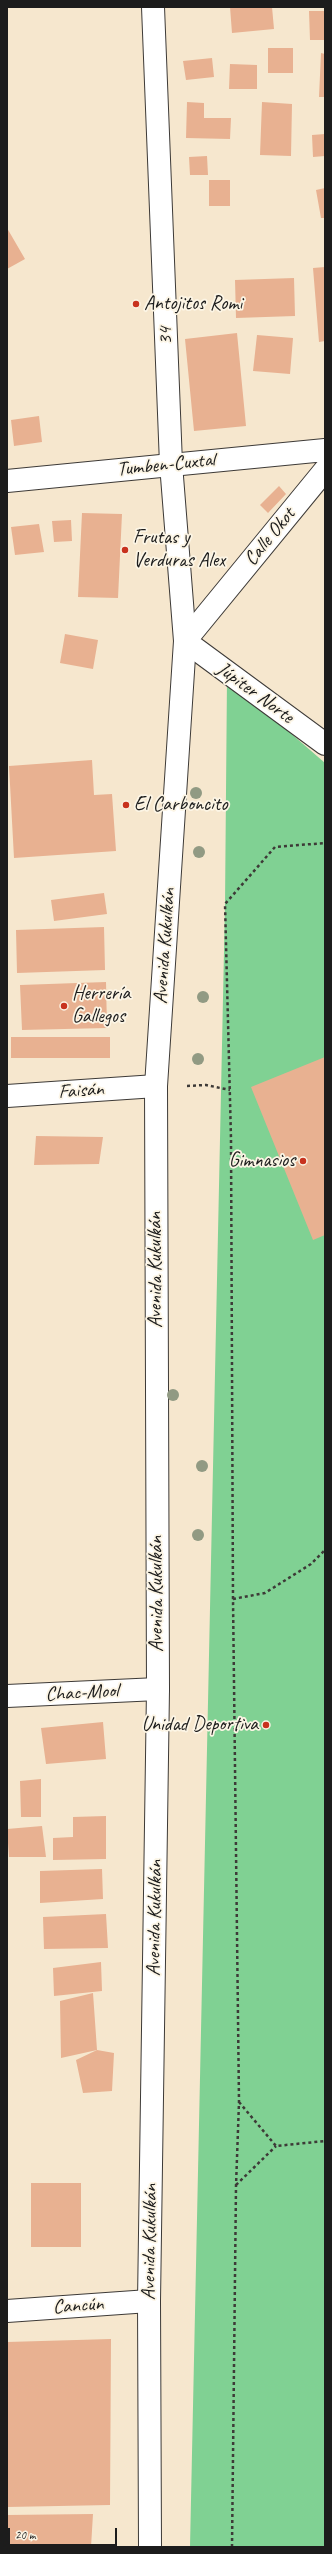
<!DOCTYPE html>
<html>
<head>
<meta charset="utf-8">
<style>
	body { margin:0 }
	#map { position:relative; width:332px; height:2554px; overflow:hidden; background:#f6e7ce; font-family:Caveat,sans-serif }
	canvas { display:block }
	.frame { position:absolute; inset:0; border:8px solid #1c1c1c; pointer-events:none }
	.scale { position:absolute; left:8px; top:2528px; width:109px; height:18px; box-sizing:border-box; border:2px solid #1c1c1c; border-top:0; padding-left:5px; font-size:12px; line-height:14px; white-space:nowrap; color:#1c1c1c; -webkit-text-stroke:3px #fcf5e5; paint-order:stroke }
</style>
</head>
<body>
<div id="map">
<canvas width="332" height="2554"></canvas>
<div class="frame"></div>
<div class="scale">20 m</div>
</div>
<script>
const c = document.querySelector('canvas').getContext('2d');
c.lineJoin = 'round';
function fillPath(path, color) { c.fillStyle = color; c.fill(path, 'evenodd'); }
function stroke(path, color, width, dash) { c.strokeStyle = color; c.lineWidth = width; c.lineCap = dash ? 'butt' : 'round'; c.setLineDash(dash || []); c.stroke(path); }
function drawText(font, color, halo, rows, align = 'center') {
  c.font = font + ' Caveat,sans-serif'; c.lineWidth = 3.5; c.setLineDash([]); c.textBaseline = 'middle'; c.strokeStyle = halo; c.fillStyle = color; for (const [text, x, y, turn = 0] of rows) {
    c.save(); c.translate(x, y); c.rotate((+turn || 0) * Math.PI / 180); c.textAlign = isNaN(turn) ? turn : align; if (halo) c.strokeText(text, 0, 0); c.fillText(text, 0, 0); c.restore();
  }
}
const green = new Path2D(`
	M227 678 325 763V2547H190L225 904Z`);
const building = new Path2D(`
	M230 7H272L274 29 232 33Z
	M309 11H325V40H310Z
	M268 48H293V73H268Z
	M321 53 325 54V97H319Z
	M212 58 214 77 186 80 183 61Z
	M230 64 257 65V89H229Z
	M187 102 204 103V118H231L230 139 186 138Z
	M262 102 292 104 291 156 260 155Z
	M325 134V156L313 157 312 135Z
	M207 156 208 175H190L189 157Z
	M209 180H230V206H209Z
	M325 188V218H321L316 190Z
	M7 228 25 259 7 269Z
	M325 267V341L319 342 313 268Z
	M294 278 295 316 236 318 235 280Z
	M237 333 246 426 194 431 185 339Z
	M257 335 293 338 290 374 253 371Z
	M39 416 42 442 14 446 11 420Z
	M279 486 286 494 268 513 260 505Z
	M82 513 122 514 118 598 78 597Z
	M71 520 72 541 54 542 52 521Z
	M39 524 44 552 15 555 11 527Z
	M65 634 98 640 93 669 60 663Z
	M92 760 94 795 112 794 116 851 14 858 9 766Z
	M104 893 107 914 54 921 51 900Z
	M104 927 105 970 17 973 16 930Z
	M106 982 107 1028 22 1030 20 985Z
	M11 1037H110V1058H11Z
	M325 1057V1235L313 1240 251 1087Z
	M36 1136 103 1137 99 1164 34 1165Z
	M103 1722 106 1759 46 1764 41 1728Z
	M41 1779V1817H21L20 1781Z
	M106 1816V1859L53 1860V1838L73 1837V1817Z
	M42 1826 46 1857H9L7 1829Z
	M102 1869 103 1899 40 1903V1871Z
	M106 1914 108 1948 44 1949 43 1917Z
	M101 1962 102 1991 54 1996 53 1968Z
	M93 1993 97 2050 114 2053 112 2091 83 2093 76 2060 97 2050 61 2058 60 2001Z
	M31 2183H81V2247H31Z
	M111 2339 110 2505 7 2507V2342Z
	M93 2514 91 2547H7V2515Z`);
const path = new Path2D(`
	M187 1086 206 1085 230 1090
	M233 1599 265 1593 311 1564 325 1550
	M239 2102 276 2146 325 2141
	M236 2185 276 2146
	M232 2547 236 2186 239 2102 233 1599 231 1139 225 904 275 847 325 843`);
const minor = new Path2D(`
	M325 470 185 641 325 744
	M7 481 325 450
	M7 1096 156 1086
	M7 1696 158 1689
	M7 2311 149 2301`);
const tertiary = new Path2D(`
	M150 2547 149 2301 158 1689 156 1086 185 641 171 464 153 7`);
const trees = [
	[196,793],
	[199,852],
	[203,997],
	[198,1059],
	[173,1395],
	[202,1466],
	[198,1535]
];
const markers = [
	[136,304,4,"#c8321e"],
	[125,550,4,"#c8321e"],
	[126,805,4,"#c8321e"],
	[64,1006,4,"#c8321e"],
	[303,1161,4,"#c8321e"],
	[266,1725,4,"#c8321e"]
];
const poiNames = [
	["Antojitos Romi",144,304],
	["Frutas y",133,538],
	["Verduras Alex",133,561],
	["El Carboncito",134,805],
	["Herrería",72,994],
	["Gallegos",72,1017],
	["Gimnasios",295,1161,"right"],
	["Unidad Deportiva",258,1725,"right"]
];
const streetNames = [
	["34",166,336,-92],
	["Tumben-Cuxtal",166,465,-6],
	["Calle Okot",270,537,-51],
	["Júpiter Norte",255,693,36],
	["Avenida Kukulkán",165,946,-86],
	["Faisán",81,1091,-4],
	["Avenida Kukulkán",156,1270,-90],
	["Avenida Kukulkán",157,1594,-90],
	["Chac-Mool",82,1693,-3],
	["Avenida Kukulkán",155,1918,-89],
	["Avenida Kukulkán",150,2242,-89],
	["Cancún",78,2306,-4]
];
fillPath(green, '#80d193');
fillPath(building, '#e8b191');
stroke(minor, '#3d3a37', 24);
stroke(tertiary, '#3d3a37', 24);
stroke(path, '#3d3a37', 2.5, [3, 3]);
stroke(minor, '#fff', 22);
stroke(tertiary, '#fff', 22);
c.fillStyle = '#919a83';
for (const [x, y] of trees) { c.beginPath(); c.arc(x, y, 6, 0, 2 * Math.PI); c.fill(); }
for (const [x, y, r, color] of markers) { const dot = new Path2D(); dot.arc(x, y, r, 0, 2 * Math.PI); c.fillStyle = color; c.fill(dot); stroke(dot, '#fcf5e5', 1.5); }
drawText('20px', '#1c1c1c', '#fcf5e5', poiNames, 'left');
drawText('20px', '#1c1c1c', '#fcf5e5', streetNames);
</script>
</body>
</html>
